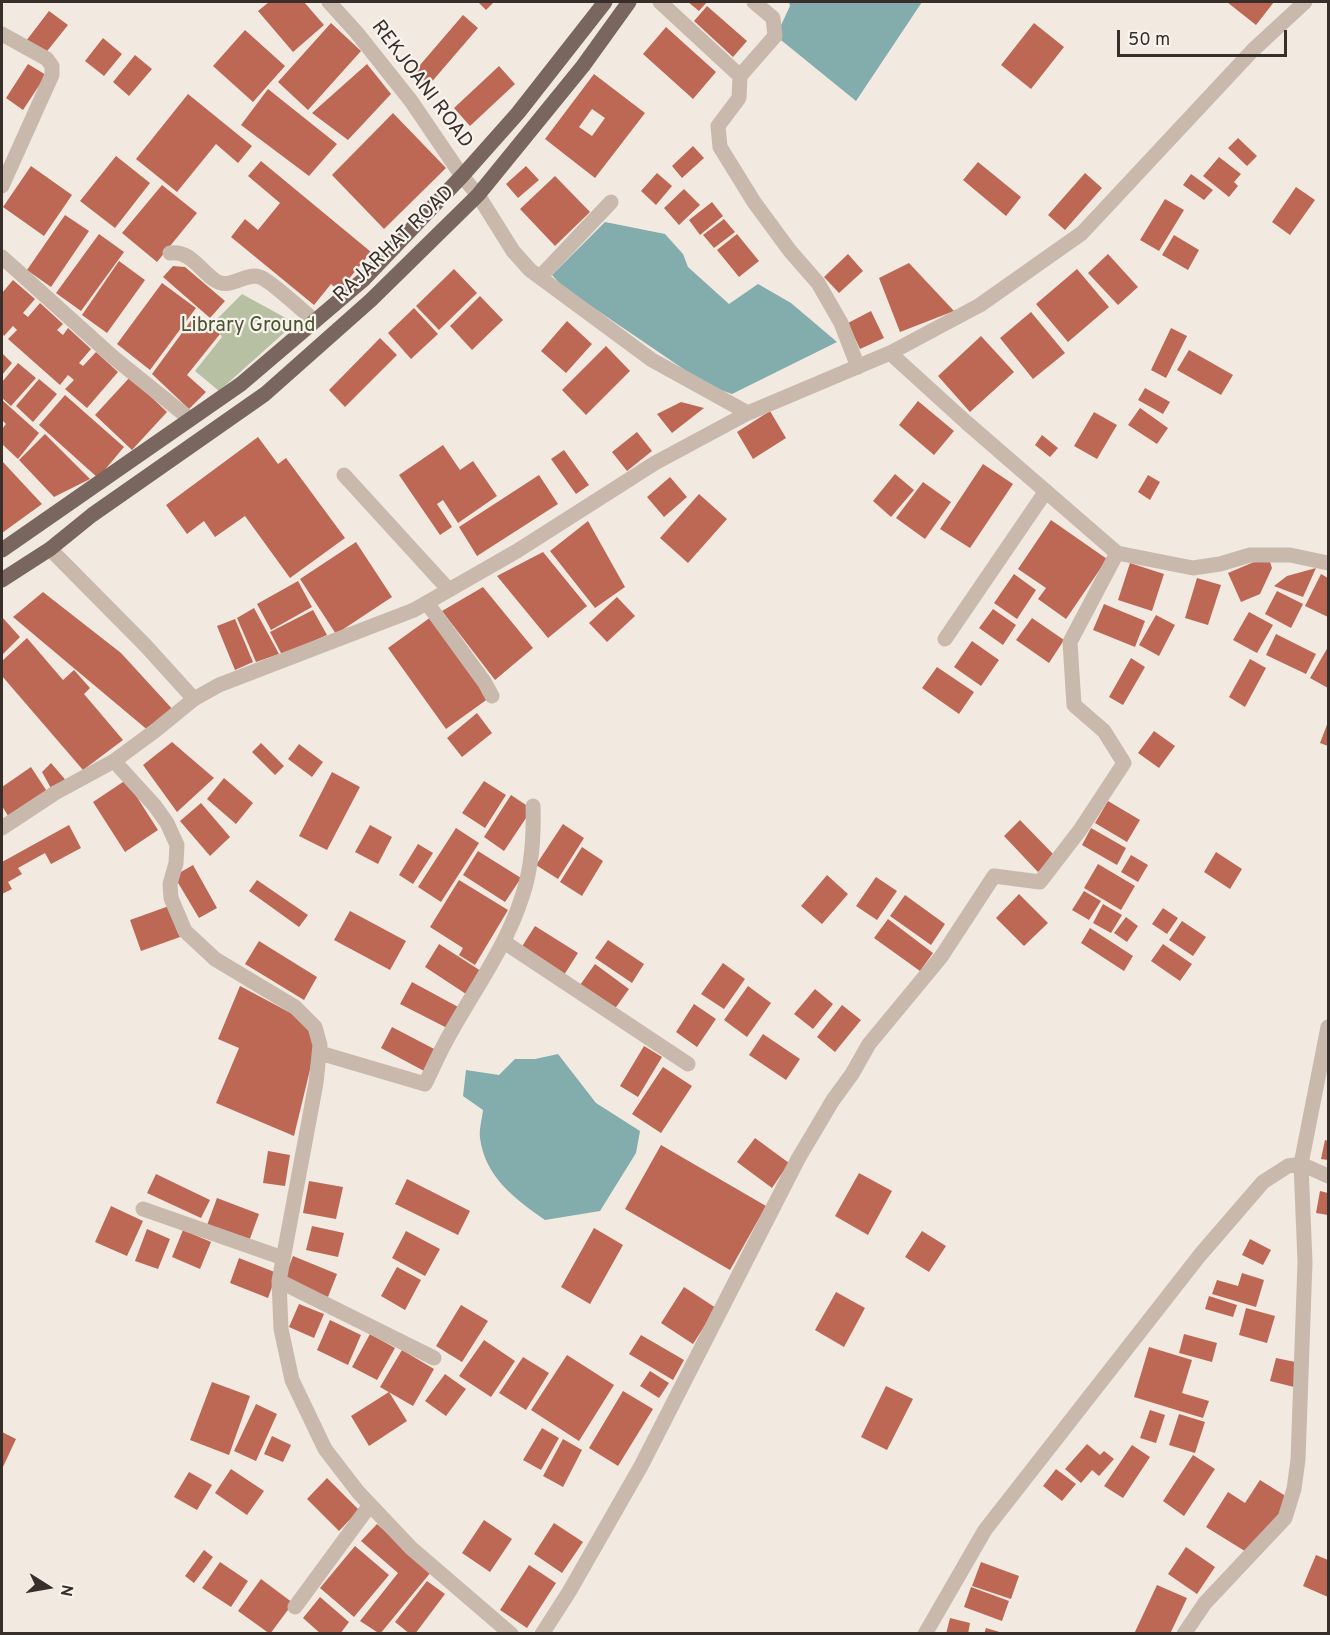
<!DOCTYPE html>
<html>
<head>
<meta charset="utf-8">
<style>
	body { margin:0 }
	#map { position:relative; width:1330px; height:1635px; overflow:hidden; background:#f2e9e1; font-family:Overpass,sans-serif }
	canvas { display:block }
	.frame { position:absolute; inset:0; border:3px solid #382f2b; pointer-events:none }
	.north { position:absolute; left:18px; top:1557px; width:60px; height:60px; -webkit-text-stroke:4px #f9f3ed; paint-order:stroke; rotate:101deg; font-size:16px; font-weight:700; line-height:24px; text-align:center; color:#382f2b }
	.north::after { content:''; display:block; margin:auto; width:21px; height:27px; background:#382f2b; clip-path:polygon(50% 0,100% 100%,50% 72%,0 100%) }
	.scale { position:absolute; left:1117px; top:30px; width:170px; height:27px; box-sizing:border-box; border:3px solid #382f2b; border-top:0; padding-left:8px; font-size:18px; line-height:21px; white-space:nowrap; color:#382f2b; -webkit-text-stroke:4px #f9f3ed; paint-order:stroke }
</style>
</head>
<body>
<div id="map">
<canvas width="1330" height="1635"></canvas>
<div class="frame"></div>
<div class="north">N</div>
<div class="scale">50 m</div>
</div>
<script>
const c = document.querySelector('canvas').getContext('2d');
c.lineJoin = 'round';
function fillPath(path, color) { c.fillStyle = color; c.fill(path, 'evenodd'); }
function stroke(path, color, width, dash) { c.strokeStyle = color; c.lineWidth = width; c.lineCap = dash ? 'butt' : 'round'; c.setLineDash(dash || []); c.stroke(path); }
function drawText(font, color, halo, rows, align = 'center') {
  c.font = font + ' Overpass,sans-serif'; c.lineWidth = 4.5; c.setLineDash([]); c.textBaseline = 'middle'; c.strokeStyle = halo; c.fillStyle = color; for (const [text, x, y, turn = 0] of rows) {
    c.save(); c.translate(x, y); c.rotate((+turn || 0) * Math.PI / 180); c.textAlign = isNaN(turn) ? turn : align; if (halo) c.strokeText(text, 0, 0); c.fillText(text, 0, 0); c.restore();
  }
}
const green = new Path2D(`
	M242 294 295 323 219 391 195 371 222 337 213 323Z`);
const water = new Path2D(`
	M789 2H922L856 101 776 36 790 6Z
	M605 222 665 234 683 254 688 267 729 304 758 284 791 303 837 342 732 394 707 385 563 287 552 275Z
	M558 1054 596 1103 640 1131 636 1153 600 1211 545 1220C515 1199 485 1177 480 1138 479 1129 482 1119 483 1110L463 1096 466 1070 499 1075 515 1059H535Z`);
const building = new Path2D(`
	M269 2H304L324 25 293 52 258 11Z
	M478 2H494L486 10Z
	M688 2H707L699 11Z
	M1227 2H1274L1256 25Z
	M707 6 747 41 733 57 694 21Z
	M49 11 68 25 44 55 26 41Z
	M463 15 478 28 429 85 414 72Z
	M331 23 361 51 308 110 278 82Z
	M1034 23 1064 47 1031 89 1001 65Z
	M666 27 716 72 693 99 643 54Z
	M245 30 285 66 253 102 213 66Z
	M103 38 122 54 104 76 85 61Z
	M135 55 152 69 129 96 113 82Z
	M28 64 46 75 23 110 6 98Z
	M367 64 391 94 348 140 312 113Z
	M499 66 515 84 470 126 454 108Z
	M594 74 645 113 595 178 545 139ZM592 109 605 118 592 136 579 127Z
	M268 89 337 144 309 176 241 125Z
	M188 94 252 146 238 163 216 144 177 192 136 159Z
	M393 113 446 168 384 229 332 175Z
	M1238 138 1257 156 1247 166 1228 148Z
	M693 146 704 158 682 178 672 166Z
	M116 156 150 183 115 228 80 201Z
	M1219 157 1241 174 1234 182 1238 186 1229 197 1203 176Z
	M261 161 371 252 339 291 331 284 314 305 231 237 245 219 258 230 280 203 248 176Z
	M978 162 1021 197 1006 216 963 180Z
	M31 166 72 195 44 236 3 207Z
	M526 166 539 180 518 198 506 184Z
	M657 173 672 186 656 205 641 191Z
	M1085 173 1102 188 1065 230 1048 215Z
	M1191 174 1213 190 1204 200 1183 185Z
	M555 176 590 212 555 246 520 209Z
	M162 185 197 213 157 262 122 233Z
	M1296 187 1315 200 1290 235 1272 222Z
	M684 189 700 205 679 225 664 208Z
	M1165 199 1184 210 1159 251 1140 240Z
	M712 202 723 216 700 235 689 220Z
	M65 215 89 231 51 287 27 270Z
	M724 219 735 232 714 248 703 235Z
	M99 234 124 252 81 311 56 293Z
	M737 234 759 261 739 277 717 250Z
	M1174 235 1199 250 1188 270 1162 255Z
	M848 254 863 271 839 293 824 277Z
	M1108 254 1138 287 1118 305 1088 273Z
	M119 261 145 280 107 333 82 315Z
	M909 263 954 311 900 332 879 278Z
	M173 266 185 267 225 301 210 318 163 277Z
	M454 269 477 293 439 330 416 306Z
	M1077 269 1109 307 1068 342 1036 304Z
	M13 280 35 299 23 313 28 317 40 303 63 324 57 330 63 335 68 328 91 349 79 363 83 366 96 352 118 372 87 408 65 389 74 380 68 375 60 385 8 339 17 330 13 326 4 336 2 333V293Z
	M162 283 196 308 150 370 117 344Z
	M480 296 503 320 472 350 450 326Z
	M414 308 438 334 411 359 388 333Z
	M871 311 884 338 860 349 848 323Z
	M1031 312 1065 353 1033 379 1000 338Z
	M195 315 220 334 187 375 206 392 189 409 152 374Z
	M567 321 592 344 566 373 541 351Z
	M1171 328 1187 336 1166 378 1151 370Z
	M981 336 1014 372 970 412 938 376Z
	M380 338 397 355 345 407 329 390Z
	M606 346 630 371 586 415 562 390Z
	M1189 350 1233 375 1221 395 1177 370Z
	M2 353 12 363 2 375Z
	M18 363 36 378 11 406 2 398V382Z
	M130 377 167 412 132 450 95 415Z
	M39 379 57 394 33 422 16 406Z
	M1145 388 1170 402 1163 414 1138 400Z
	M65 395 124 447 98 478 39 425Z
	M2 400 39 433 18 459 2 444V429L6 424 2 420Z
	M918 401 954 431 934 455 899 425Z
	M681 402 704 408 672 433 657 414Z
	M1140 408 1168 428 1157 444 1128 425Z
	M770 411 786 438 753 459 737 432Z
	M1094 412 1117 425 1097 459 1074 446Z
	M637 432 652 451 627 471 612 452Z
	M45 434 90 479 54 497 19 460Z
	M1042 435 1058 448 1050 457 1035 445Z
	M258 437 278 464 286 458 345 538 290 578 245 516 215 537 204 521 187 534 166 505Z
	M443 445 460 470 473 461 497 496 458 523 443 500 437 504 452 527 440 535 399 475Z
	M564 450 589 485 576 494 551 459Z
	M2 461 42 504 2 533Z
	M983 464 1013 484 970 548 940 529Z
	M895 474 914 490 891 517 873 501Z
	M539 475 558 504 477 556 459 527Z
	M1148 475 1160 482 1150 500 1138 492Z
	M670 477 687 497 664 517 647 497Z
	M923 482 951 502 925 539 896 518Z
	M699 494 727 519 688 563 660 538Z
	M1051 520 1107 559 1066 619 1038 599 1046 588 1018 569Z
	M588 521 625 587 595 608 550 551Z
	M356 542 392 597 336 634 300 579Z
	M543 552 587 606 548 638 497 576Z
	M1268 556 1272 568 1260 594 1241 602 1228 573Z
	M1130 563 1164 574 1152 611 1118 600Z
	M1316 568 1303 597 1274 586 1287 576Z
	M1014 574 1036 590 1017 619 994 603Z
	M1321 574 1328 578V617L1305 606Z
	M1197 578 1221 585 1208 625 1185 618Z
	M298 581 312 607 271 630 257 604Z
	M483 587 533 648 495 680 442 611Z
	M1277 591 1303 604 1291 628 1265 614Z
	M43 592 121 653 176 713 150 732 13 617Z
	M617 597 635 616 607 642 589 623Z
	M1104 604 1145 621 1135 647 1093 630Z
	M254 608 279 654 256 662 237 618Z
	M993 609 1016 625 1003 645 979 628Z
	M313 610 327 635 282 655 270 632Z
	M1249 612 1273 625 1257 653 1233 640Z
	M1156 615 1175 625 1159 656 1139 645Z
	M2 617 20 637 2 655Z
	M431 617 489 698 446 729 388 648Z
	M1032 618 1064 640 1049 663 1016 640Z
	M235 619 253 662 235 670 217 626Z
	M1276 634 1316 654 1306 674 1266 655Z
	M27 638 63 680 74 670 90 688 84 694 123 740 83 770 2 676V661Z
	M972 641 999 660 981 686 954 667Z
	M1328 647V688L1310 678Z
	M1131 658 1145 667 1123 705 1109 697Z
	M1250 659 1266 668 1245 707 1229 697Z
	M937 667 974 692 959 714 922 688Z
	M477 713 492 733 462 757 447 738Z
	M1328 722V746L1320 743Z
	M1154 731 1175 746 1159 768 1138 753Z
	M172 742 214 778 177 812 143 765Z
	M261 743 284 766 275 775 252 752Z
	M299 744 323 762 312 777 288 759Z
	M51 763 69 784 53 792 42 772Z
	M31 767 48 793 10 819 2 806V787Z
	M332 772 360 787 327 850 299 836Z
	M224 778 253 803 236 824 207 799Z
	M126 780 158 830 125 852 93 802Z
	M484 781 506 795 485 828 462 813Z
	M511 795 532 809 504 851 484 837Z
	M1108 801 1140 820 1127 842 1095 823Z
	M201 803 230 837 210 856 180 821Z
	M1020 820 1055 856 1038 872 1004 836Z
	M563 824 584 838 558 879 536 865Z
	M69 825 81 848 51 864 45 853 18 868 22 874 8 882 12 889 2 894V862Z
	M370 825 392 837 378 864 355 852Z
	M456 828 479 843 441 902 418 887Z
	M1091 828 1126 848 1117 865 1082 845Z
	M418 844 433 853 413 884 399 875Z
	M582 847 603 861 582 896 560 882Z
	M478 851 521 878 505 902 463 875Z
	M1216 852 1242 869 1230 889 1204 872Z
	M1131 855 1148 865 1138 882 1121 872Z
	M1098 864 1135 886 1121 910 1084 888Z
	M193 865 217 908 199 918 174 876Z
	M827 875 848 894 822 924 801 906Z
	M876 877 897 891 877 920 856 906Z
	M257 880 308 915 299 927 249 891Z
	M459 880 508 910 475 965 459 955 463 948 430 927Z
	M1084 891 1101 901 1089 920 1072 910Z
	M1019 894 1048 923 1024 946 996 918Z
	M905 895 945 924 931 945 890 916Z
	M1103 904 1122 915 1111 933 1093 923Z
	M169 906 180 937 141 951 130 920Z
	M1163 908 1178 918 1167 934 1152 924Z
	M350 911 406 941 390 970 334 940Z
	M1126 917 1138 926 1127 942 1114 933Z
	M888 919 933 953 920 971 874 938Z
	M1182 921 1206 937 1193 956 1169 940Z
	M535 926 578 953 564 975 521 948Z
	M1090 928 1133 956 1124 971 1081 943Z
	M608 940 644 964 632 983 595 958Z
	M259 941 317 977 304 1000 245 964Z
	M439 944 481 971 466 994 425 967Z
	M1163 944 1192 964 1180 981 1151 961Z
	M723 963 745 979 724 1009 701 994Z
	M595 964 629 989 614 1010 580 985Z
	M412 982 460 1008 449 1029 400 1004Z
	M240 986 302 1019 313 1036 314 1053 294 1136 216 1103 239 1048 218 1039Z
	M748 986 771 1003 747 1037 724 1020Z
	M815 989 833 1004 813 1029 794 1014Z
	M694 1004 716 1019 697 1047 676 1032Z
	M842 1005 861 1020 835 1052 817 1037Z
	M392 1027 438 1051 426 1072 381 1048Z
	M763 1034 800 1059 786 1080 749 1055Z
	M644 1046 662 1057 638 1097 620 1086Z
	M663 1067 692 1086 661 1133 632 1114Z
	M755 1138 789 1163 772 1188 737 1162Z
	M1325 1140 1328 1141V1160L1321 1159Z
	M661 1145 766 1206 730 1270 625 1209Z
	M268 1151 290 1155 285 1186 263 1183Z
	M859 1173 892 1191 868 1235 835 1216Z
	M156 1174 210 1200 201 1218 147 1193Z
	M407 1179 470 1211 458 1235 395 1204Z
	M309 1181 343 1187 336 1219 303 1213Z
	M1320 1191 1328 1193V1215L1316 1213Z
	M217 1198 259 1214 248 1244 206 1228Z
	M111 1206 143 1221 127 1256 95 1242Z
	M312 1226 344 1233 338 1257 306 1250Z
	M594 1228 623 1245 590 1304 561 1287Z
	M147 1229 170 1239 158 1269 135 1261Z
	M183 1230 211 1242 200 1269 172 1257Z
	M406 1231 440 1249 425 1276 392 1258Z
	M922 1231 946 1246 929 1272 905 1257Z
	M1250 1239 1271 1250 1263 1265 1242 1255Z
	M293 1256 337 1274 328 1297 284 1280Z
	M239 1258 277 1273 268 1298 230 1283Z
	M397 1267 421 1280 405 1310 381 1296Z
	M1242 1273 1264 1280 1256 1307 1212 1294 1217 1280 1238 1286Z
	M684 1287 716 1308 693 1344 661 1323Z
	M836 1292 865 1308 844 1347 815 1330Z
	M1209 1296 1237 1305 1233 1317 1205 1309Z
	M299 1304 324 1314 314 1338 289 1327Z
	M461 1305 488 1321 462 1362 436 1346Z
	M1246 1308 1275 1316 1267 1343 1239 1335Z
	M330 1320 361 1335 348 1365 317 1350Z
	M370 1334 395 1348 377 1380 352 1367Z
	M1184 1334 1217 1343 1212 1362 1179 1353Z
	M641 1335 684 1360 673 1380 629 1354Z
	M484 1340 515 1361 491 1397 459 1376Z
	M1149 1347 1192 1360 1182 1393 1209 1401 1203 1418 1134 1397Z
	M402 1350 434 1369 413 1406 380 1387Z
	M567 1355 614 1385 579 1441 531 1410Z
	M523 1357 549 1373 526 1410 499 1393Z
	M1276 1358 1300 1363 1294 1387 1270 1381Z
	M650 1371 669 1383 659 1398 640 1386Z
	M445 1374 466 1389 446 1416 425 1401Z
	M212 1382 250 1396 229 1455 190 1440Z
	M886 1386 913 1399 887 1450 861 1437Z
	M623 1391 653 1409 618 1466 589 1448Z
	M389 1392 407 1421 369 1446 351 1416Z
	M256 1404 277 1414 256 1461 234 1451Z
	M1150 1410 1165 1415 1156 1443 1140 1438Z
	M1179 1414 1205 1422 1195 1453 1169 1445Z
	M542 1428 559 1438 541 1470 523 1460Z
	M2 1432 16 1439 2 1469Z
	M272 1436 291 1445 283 1462 264 1454Z
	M563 1439 582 1450 563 1487 543 1476Z
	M1087 1444 1100 1455 1104 1451 1114 1459 1099 1476 1092 1470 1081 1483 1065 1469Z
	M1132 1445 1150 1457 1123 1498 1104 1486Z
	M1193 1455 1215 1469 1184 1516 1163 1501Z
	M231 1469 264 1491 247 1515 215 1493Z
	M1056 1469 1076 1484 1062 1501 1043 1486Z
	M189 1472 212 1485 197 1510 174 1497Z
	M327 1478 359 1510 339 1531 307 1499Z
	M1260 1480 1284 1495V1514L1248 1553 1206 1527 1228 1492 1245 1503Z
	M484 1520 512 1539 490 1572 462 1553Z
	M554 1523 583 1542 562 1573 534 1554Z
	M377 1524 431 1572 380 1634 360 1621 398 1573 361 1541Z
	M355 1546 389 1575 354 1617 320 1588Z
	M1186 1547 1215 1567 1197 1594 1168 1574Z
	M204 1550 213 1557 194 1583 185 1576Z
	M1316 1555 1328 1560V1597L1303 1586Z
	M220 1562 248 1581 231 1607 202 1588Z
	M981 1562 1019 1576 1011 1599 972 1586Z
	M529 1565 556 1583 527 1628 500 1610Z
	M261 1579 293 1603 270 1634 238 1611Z
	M427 1581 445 1594 415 1634H410L395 1622Z
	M1157 1585 1187 1598 1170 1634H1134Z
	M971 1587 1009 1601 1002 1621 964 1607Z
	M320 1597 349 1622 340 1634H321L303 1618Z
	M950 1618 970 1623 968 1634H946Z
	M986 1628 1003 1633V1634H984Z`);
const minor = new Path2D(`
	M660 2 740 76 739 98 718 126 720 147 754 202 790 251 818 283 841 323 858 367
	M2 34 47 59 52 66V75L2 186
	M740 76 775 36 773 18 754 2
	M170 253C191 250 200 271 216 281 231 290 245 272 260 277 270 280 304 312 315 321
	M2 257 113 357 190 419
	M540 277 611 202
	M890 353 967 423 1117 553 1193 568 1220 564 1250 555H1290L1328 563
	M344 475 449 590
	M50 549 145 645 194 699
	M427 603 485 683 492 696
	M945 639 1046 491
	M114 761 155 806 167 823 177 845 176 863 170 884 171 898 185 931 215 959 295 1007 315 1027 320 1045 316 1083 279 1281 281 1329 292 1380 325 1449 358 1492 411 1548 511 1634
	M504 942 688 1064
	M320 1053 425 1084C432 1070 438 1056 445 1043 471 994 505 950 522 897 532 868 534 836 533 806
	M143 1209 283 1258
	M279 1281 434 1358
	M295 1607 370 1505
	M542 1634 569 1592 641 1466 798 1159 833 1100 852 1074 869 1044 941 957 994 876 1040 882 1080 830 1124 763 1104 731 1074 705 1070 642 1117 553
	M925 1634 985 1530 1200 1255 1263 1182 1288 1166 1301 1164 1328 1176
	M1184 1634 1205 1603 1285 1518 1294 1489 1298 1460 1305 1262 1301 1164 1328 1027`);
const tertiary = new Path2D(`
	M329 2 357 33 411 101 462 176 478 195 513 251 530 270 652 360 748 413
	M2 828 55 793 114 761 156 730 194 699 219 685 414 610 517 551 655 463 748 413 890 353 980 305 1082 233 1253 50 1305 2`);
const primary = new Path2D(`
	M2 550 241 384 363 280 462 176 518 113 605 2
	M2 580 50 549 92 515 265 394 371 300 478 195 583 66 629 2`);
const streetNames = [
	["REKJOANI ROAD",421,85,53],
	["RAJARHAT ROAD",395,245,-44]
];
const parkNames = [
	["Library Ground",248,327]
];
fillPath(green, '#b7c0a2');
fillPath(water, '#82adac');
fillPath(building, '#bd6854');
stroke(minor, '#c9b9ad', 15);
stroke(tertiary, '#c9b9ad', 15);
stroke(primary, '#79665e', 15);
drawText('20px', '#382f2b', '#f9f3ed', streetNames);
drawText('20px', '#495531', '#f9f3ed', parkNames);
</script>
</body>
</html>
